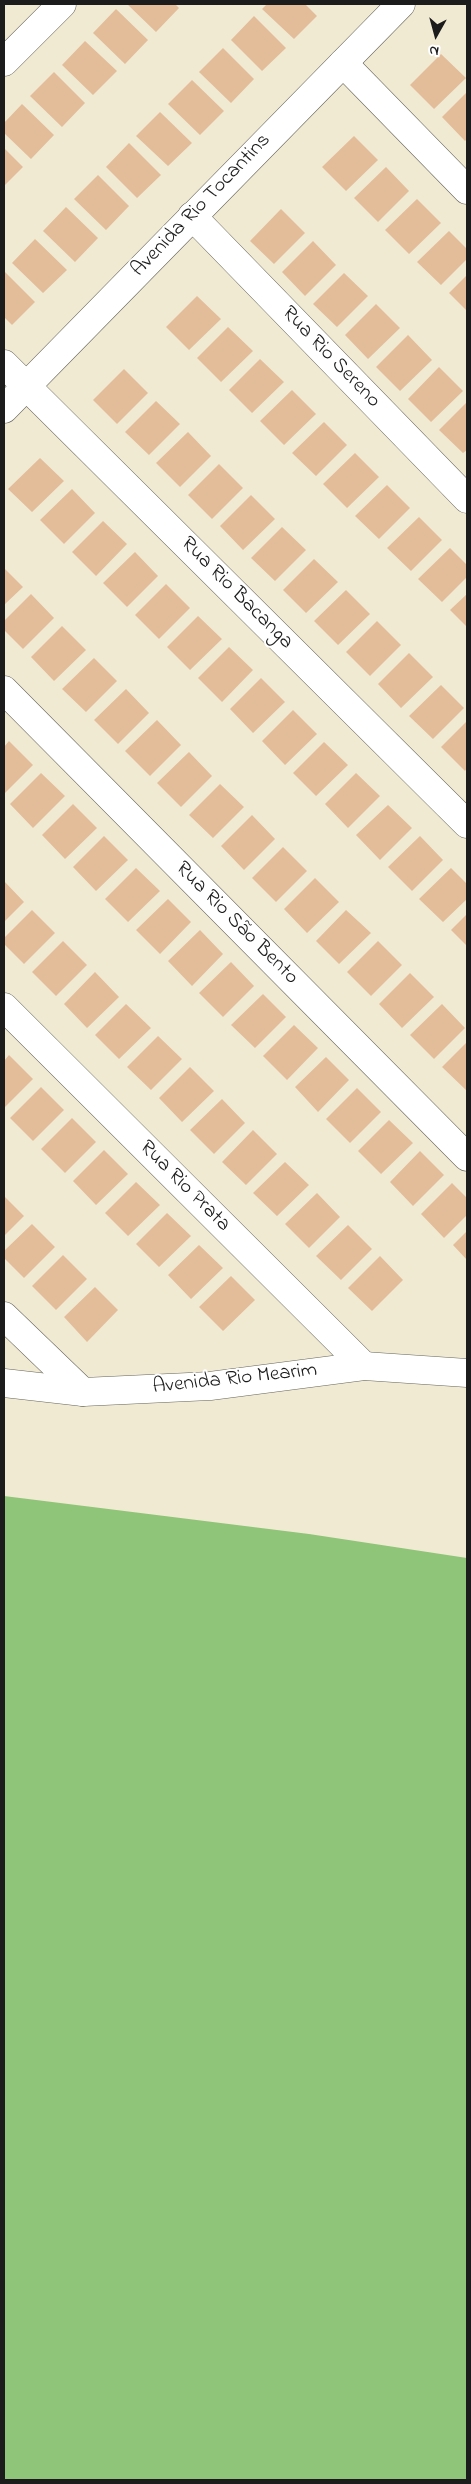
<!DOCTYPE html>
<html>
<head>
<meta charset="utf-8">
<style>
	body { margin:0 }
	#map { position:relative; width:471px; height:2484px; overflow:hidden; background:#f0ead2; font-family:"Indie Flower",sans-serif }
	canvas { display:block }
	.frame { position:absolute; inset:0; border:5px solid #1c1c1c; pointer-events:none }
	.north { position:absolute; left:411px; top:10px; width:50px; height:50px; -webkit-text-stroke:4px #fff; paint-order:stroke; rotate:187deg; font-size:14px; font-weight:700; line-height:20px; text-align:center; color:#1c1c1c }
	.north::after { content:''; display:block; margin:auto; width:18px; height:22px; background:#1c1c1c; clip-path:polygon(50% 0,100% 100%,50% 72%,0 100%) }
</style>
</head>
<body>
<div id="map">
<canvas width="471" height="2484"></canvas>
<div class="frame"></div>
<div class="north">N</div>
</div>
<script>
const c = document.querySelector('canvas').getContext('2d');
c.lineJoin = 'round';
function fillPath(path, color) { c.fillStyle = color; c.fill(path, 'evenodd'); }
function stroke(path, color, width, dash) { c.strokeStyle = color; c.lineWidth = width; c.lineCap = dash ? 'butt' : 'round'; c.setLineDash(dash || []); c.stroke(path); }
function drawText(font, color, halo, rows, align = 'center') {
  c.font = font + ' "Indie Flower",sans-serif'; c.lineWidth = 4; c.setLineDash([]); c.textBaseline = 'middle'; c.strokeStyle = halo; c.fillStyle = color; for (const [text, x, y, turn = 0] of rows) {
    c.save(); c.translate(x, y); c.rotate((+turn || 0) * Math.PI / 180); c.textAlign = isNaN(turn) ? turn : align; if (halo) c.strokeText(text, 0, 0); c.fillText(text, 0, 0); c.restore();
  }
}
const green = new Path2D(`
	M4 1496 309 1534 467 1558V2480H4Z`);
const building = new Path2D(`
	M127 4H175L179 8 156 32Z
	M267 4H305L317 16 294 39 262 9Z
	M116 9 148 40 125 64 93 33Z
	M254 16 286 48 262 71 231 40Z
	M85 41 117 71 93 95 62 65Z
	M223 48 254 79 231 103 199 72Z
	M441 54 466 78 434 109 410 85Z
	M54 72 85 103 62 127 30 96Z
	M192 80 224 111 200 135 168 104Z
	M467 92V139L465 141 442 117Z
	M22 104 54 135 31 159 4 133V123Z
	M160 112 192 143 168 166 136 136Z
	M354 136 378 160 346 191 322 167Z
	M129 143 161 175 137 198 106 167Z
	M4 148 23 167 4 186Z
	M386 167 409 191 378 222 354 198Z
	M98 175 129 206 106 230 74 199Z
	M417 199 441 223 409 254 385 230Z
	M66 207 98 238 75 262 43 231Z
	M281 209 305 233 274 264 250 241Z
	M449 231 467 249V259L441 285 417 262Z
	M35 239 67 270 43 293 12 263Z
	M313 241 336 265 305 296 282 272Z
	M4 271 35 302 12 325 4 317Z
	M344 273 368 296 337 327 313 304Z
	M467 275V311L449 293Z
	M197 296 221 319 189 350 166 327Z
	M376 304 400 328 368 359 345 335Z
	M228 327 253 351 221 382 197 358Z
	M408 335 432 360 400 391 376 367Z
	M260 359 284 382 252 413 229 390Z
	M439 367 463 391 431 422 408 399Z
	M124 369 148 393 117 424 93 400Z
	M292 390 316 414 284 445 260 421Z
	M156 401 180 424 149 455 125 432Z
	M467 402V450L463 453 439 430Z
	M324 422 347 445 316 476 292 453Z
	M188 432 211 456 180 487 156 463Z
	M355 453 379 477 347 508 323 484Z
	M40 458 64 481 32 512 8 489Z
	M219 464 243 488 212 519 188 495Z
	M387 485 410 508 379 539 355 516Z
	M72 489 95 513 64 544 40 520Z
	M251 495 275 519 243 550 220 526Z
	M419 517 442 540 411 571 387 548Z
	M103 521 127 544 96 576 72 552Z
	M282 527 306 550 275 581 251 558Z
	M450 548 467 565V577L442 602 418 579Z
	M135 552 158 576 127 607 103 583Z
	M314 559 338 582 306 613 283 590Z
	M4 568 23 587 4 605Z
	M166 584 190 608 159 639 135 615Z
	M346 590 370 614 338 645 314 621Z
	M31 594 54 618 23 649 4 630V621Z
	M467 594V627L450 610Z
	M198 616 222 639 190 670 167 647Z
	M377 621 401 645 370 676 346 652Z
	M62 626 86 650 54 681 31 657Z
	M229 647 253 670 222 702 198 678Z
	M409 653 433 677 401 708 378 684Z
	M94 658 117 681 86 712 62 689Z
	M261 678 285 702 253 733 230 709Z
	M441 685 464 708 433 739 409 716Z
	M126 689 149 713 118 744 94 720Z
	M293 710 317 734 285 765 262 741Z
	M157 720 181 745 150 776 125 751Z
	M467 721V768L465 771 441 747Z
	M9 741 33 765 4 794V747Z
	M324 742 348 765 316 796 293 773Z
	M189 752 212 776 181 807 157 783Z
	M41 773 65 796 33 828 10 804Z
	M356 773 380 796 348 828 325 804Z
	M220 784 244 807 213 838 189 815Z
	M73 804 97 828 65 859 42 835Z
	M388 805 412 828 380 860 356 835Z
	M252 815 275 839 244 870 221 846Z
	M104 836 128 860 96 891 73 867Z
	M420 836 443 860 412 891 388 867Z
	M283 847 307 871 276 902 252 878Z
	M136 868 160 891 128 922 105 899Z
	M451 868 467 884V899L443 922 419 899Z
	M315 878 339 902 307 933 284 909Z
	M4 881 24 902 4 922Z
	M168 899 191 922 160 954 136 930Z
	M32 910 55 933 24 964 4 944V938Z
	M346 910 371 933 339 964 316 941Z
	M467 914V946L451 930Z
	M200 930 223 954 192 986 168 961Z
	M63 941 87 965 56 996 32 972Z
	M378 941 402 965 371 996 347 972Z
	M231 962 254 986 223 1017 199 993Z
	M95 972 119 997 87 1028 64 1004Z
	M410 973 434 997 402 1028 379 1004Z
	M263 994 286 1017 255 1048 231 1025Z
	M126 1004 151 1028 119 1059 95 1035Z
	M442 1004 465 1028 434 1059 410 1035Z
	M294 1025 318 1048 287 1080 263 1056Z
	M158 1036 182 1059 151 1090 127 1067Z
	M467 1042V1089L466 1090 442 1067Z
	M9 1055 33 1079 4 1108V1061Z
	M326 1057 349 1080 318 1112 295 1087Z
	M190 1067 214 1091 182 1122 159 1098Z
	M41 1087 64 1110 33 1141 10 1118Z
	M357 1088 381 1112 350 1143 326 1119Z
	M222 1099 245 1123 214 1154 190 1130Z
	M72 1118 96 1142 65 1173 41 1149Z
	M389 1120 413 1143 381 1174 358 1151Z
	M253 1130 277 1154 246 1185 222 1162Z
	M104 1150 128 1174 96 1205 73 1181Z
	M420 1151 444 1175 413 1206 390 1182Z
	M285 1162 309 1185 277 1216 253 1193Z
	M136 1182 160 1205 128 1236 105 1213Z
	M452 1183 467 1198V1215L444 1238 421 1214Z
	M317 1193 340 1217 309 1248 285 1224Z
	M4 1196 24 1216 4 1236Z
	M167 1213 191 1236 159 1267 136 1244Z
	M32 1224 55 1247 24 1278 4 1258V1251Z
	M348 1225 372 1249 341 1280 316 1256Z
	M467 1231V1260L453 1245Z
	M199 1245 223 1268 191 1299 168 1275Z
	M63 1255 87 1279 56 1310 32 1286Z
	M380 1256 403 1280 372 1311 348 1288Z
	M231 1276 255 1300 223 1331 199 1307Z
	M95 1287 118 1310 87 1342 64 1317Z`);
const street = new Path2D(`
	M4 62 62 4
	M343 63 467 190
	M192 216 467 499
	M4 364 467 824
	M4 690 467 1157
	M4 1007 364 1366
	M4 1316 83 1392`);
const secondary = new Path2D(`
	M4 409 401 4
	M4 1383 83 1392 210 1386 364 1366 467 1373`);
const streetNames = [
	["Avenida Rio Tocantins",202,206,-46],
	["Rua Rio Sereno",330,358,46],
	["Rua Rio Bacanga",236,594,45],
	["Rua Rio São Bento",236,924,45],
	["Rua Rio Prata",184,1187,45],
	["Avenida Rio Mearim",235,1380,-6]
];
fillPath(green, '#8ec578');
fillPath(building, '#e3bc9a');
stroke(street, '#66645c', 29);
stroke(secondary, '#66645c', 29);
stroke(street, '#fff', 28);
stroke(secondary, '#fff', 28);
drawText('21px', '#1c1c1c', '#fff', streetNames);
</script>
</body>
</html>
